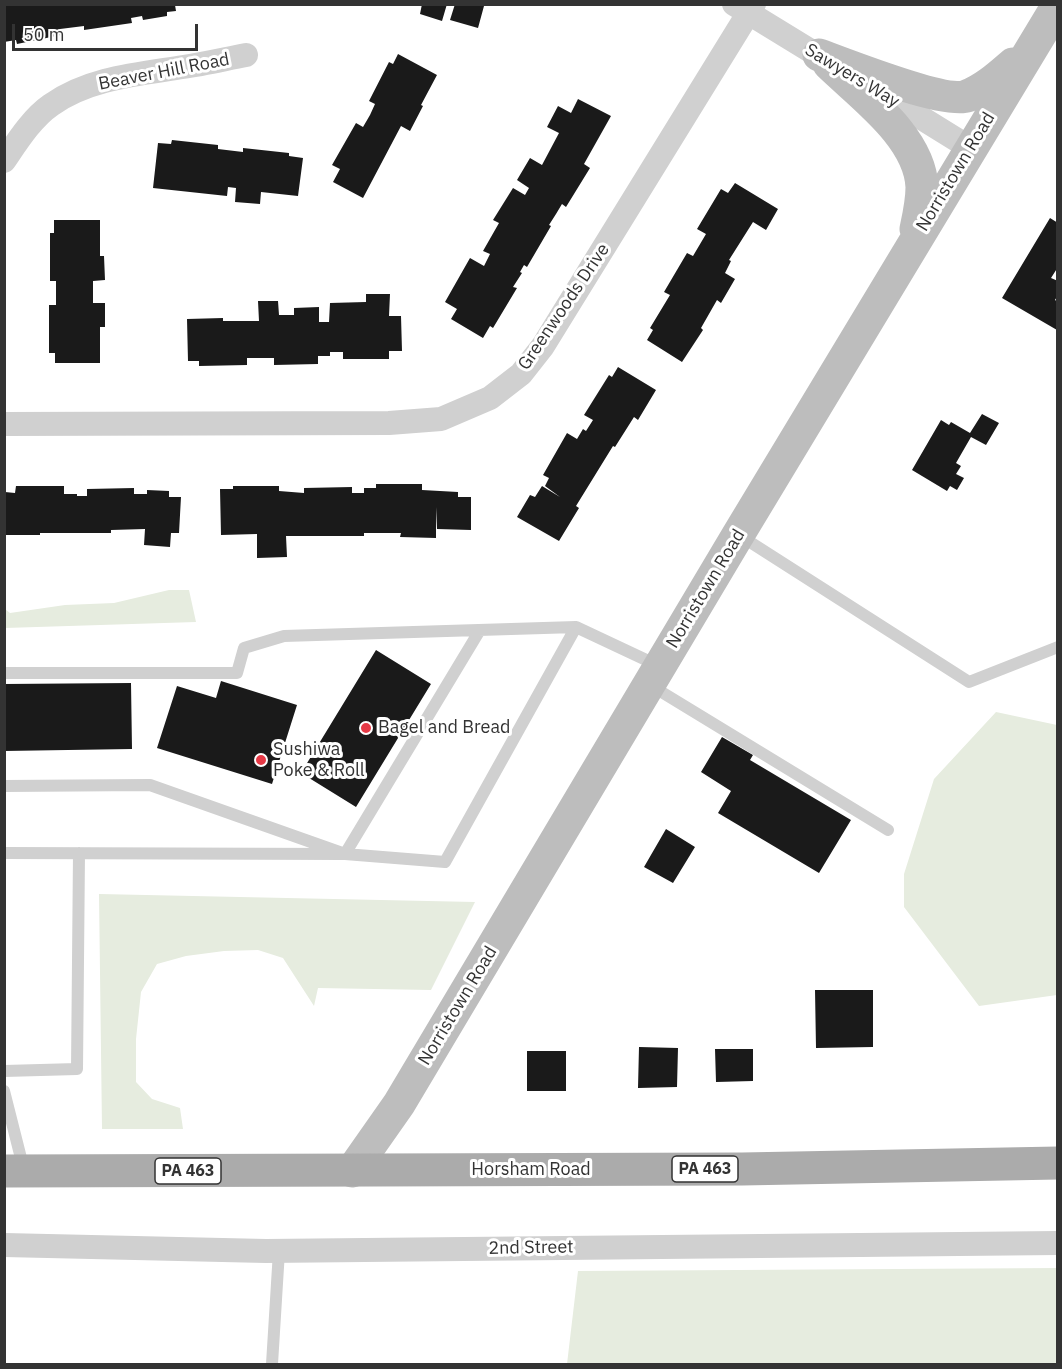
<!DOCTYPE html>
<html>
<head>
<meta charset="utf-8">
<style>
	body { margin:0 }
	#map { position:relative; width:1062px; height:1369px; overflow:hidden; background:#fff; font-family:"IBM Plex Sans",sans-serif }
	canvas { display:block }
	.frame { position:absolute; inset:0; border:6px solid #333; pointer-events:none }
	.scale { position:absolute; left:12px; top:24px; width:186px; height:27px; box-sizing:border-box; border:3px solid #333; border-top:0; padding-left:8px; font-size:18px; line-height:21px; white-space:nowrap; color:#333; -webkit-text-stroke:4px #fff; paint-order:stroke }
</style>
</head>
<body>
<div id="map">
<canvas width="1062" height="1369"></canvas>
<div class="frame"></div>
<div class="scale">50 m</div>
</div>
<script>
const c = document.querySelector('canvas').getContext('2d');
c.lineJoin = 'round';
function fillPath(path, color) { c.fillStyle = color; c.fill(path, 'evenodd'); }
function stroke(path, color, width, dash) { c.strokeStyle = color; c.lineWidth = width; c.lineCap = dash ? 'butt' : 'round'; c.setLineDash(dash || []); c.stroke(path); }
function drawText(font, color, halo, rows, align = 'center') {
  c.font = font + ' "IBM Plex Sans",sans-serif'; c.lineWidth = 6; c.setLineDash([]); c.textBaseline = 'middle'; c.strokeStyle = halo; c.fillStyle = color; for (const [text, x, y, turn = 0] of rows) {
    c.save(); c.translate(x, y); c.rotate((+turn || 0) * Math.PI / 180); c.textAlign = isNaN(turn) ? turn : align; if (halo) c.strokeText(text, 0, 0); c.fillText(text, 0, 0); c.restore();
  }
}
const green = new Path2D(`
	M169 590H189L196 622 5 628V609L10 613 65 605 114 603Z
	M996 712 1057 725V995L979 1006 904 907V874L934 779Z
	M99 894 475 902 431 990 318 988 314 1006 283 958 258 950 224 951 186 956 157 964 141 992 136 1039V1082L152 1099 180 1108 183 1129H102Z
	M1057 1268V1364H567L578 1271Z`);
const building = new Path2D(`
	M422 4H447L442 21 420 14Z
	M455 4 484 6 478 28 450 20Z
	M4 5H175L176 11 167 12V16L143 20 142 16 131 18 132 23 84 30V26L60 29 61 35 17 44 16 40 4 42Z
	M398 54 437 75 421 105 423 106 410 131 401 126 363 198 333 182 340 169 332 165 356 123 363 127 370 115 375 104 369 101 389 62 393 64Z
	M578 99 611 116 584 164 590 168 566 207 562 204 556 214 549 225 551 226 527 267 524 265 520 272 522 273 513 287 517 288 493 328 490 326 483 338 451 319 457 309 445 302 470 258 484 266 490 254 483 251 499 223 493 220 513 188 525 195 529 188 517 180 530 158 542 165 559 133 547 127 558 106 571 113Z
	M172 140 218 145V149L243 152V148L289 153V156L303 158 298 196 261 192 260 204 235 202 236 188 228 187 227 196 153 188 158 143 171 144Z
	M735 183 778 209 766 230 753 222 729 260 731 261 725 273 735 279 721 303 717 300 701 328 703 330 682 362 647 340 653 330 650 328 670 295 664 292 687 253 693 256 706 234 697 229 721 189 728 193Z
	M1050 218 1058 223V267L1051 278 1058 281V295L1055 300 1058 302 1057 330 1002 298Z
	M54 220H100V256H104L105 280 93 281V303H105V327H100V363H55V353H49V305H56V281H50V233H54Z
	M366 294H390L389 316H401L402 351H389V359H343V352H330V356H318V364L274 365V358H247V365L199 366V361H188L187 319 223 318V321H259L258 301H278L279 315H294V308L319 307V322H329L330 303 366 302Z
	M618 367 656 390 638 420 634 417 615 447 613 446 576 506 579 508 559 541 517 517 530 495 535 497 542 486 560 497 545 486 549 478 543 475 567 433 577 439 583 429 586 431 593 420 584 415 609 375 612 377Z
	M982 414 999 423 986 445 971 437 956 463 961 466 956 474 964 478 957 490 950 486 947 491 912 470 941 420 949 425 951 422 970 433Z
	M376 484H422V490L458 492V497H471V530L437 529 436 507V538L400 537 401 533H364V536H286L287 557 257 558V534L221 535 220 489H233V486H279V491L304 493V488L352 487V493H364V488H376Z
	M16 486H64V494H77V496H87V489L134 488V494H147V490L169 491V497H181L179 533H171L170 547 144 545 145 529 111 530V533H40V535H5V492L15 493Z
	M376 650 431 684 356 807 301 773Z
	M221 681 297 705 272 784 157 748 177 686 216 698Z
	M131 683 132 749 4 751V684Z
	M722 737 753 755 750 760 851 820 819 873 718 813 731 791 701 772Z
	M666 829 695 847 673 883 644 867Z
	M815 990H873V1047L816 1048Z
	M639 1047 678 1048 677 1087 638 1088Z
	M715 1049H753V1081L716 1082Z
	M527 1051H566V1091H527Z`);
const service = new Path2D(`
	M739 535 969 682 1058 647
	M4 673H237L244 648 284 636 576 627 659 666
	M650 685 888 830
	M4 786 150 785 345 854 480 630
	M4 853 345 854 445 862 576 627
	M4 1071 77 1069 79 853
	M4 1091 24 1170
	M272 1364 279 1251`);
const minor = new Path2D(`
	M734 4 832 64
	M865 83 970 148
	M4 161C17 142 32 118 51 105 88 78 139 74 183 67 204 64 225 59 246 55
	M4 424 389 423 441 419 490 398 521 374 543 346 754 4
	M4 1245 266 1251 1058 1243`);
const secondary = new Path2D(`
	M819 55C846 65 945 104 967 96 985 89 999 76 1013 64
	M829 64C862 96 920 137 922 187 922 202 919 215 916 229
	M352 1171 399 1104 738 535 1058 5`);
const primary = new Path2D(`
	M4 1171 742 1169 1058 1163`);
const markers = [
	[366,728,6,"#e63946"],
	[261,760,6,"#e63946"]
];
const shields = [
	[705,1169,66],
	[188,1171,66]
];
const shieldNames = [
	["PA 463",705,1169],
	["PA 463",188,1171]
];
const streetNames = [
	["Beaver Hill Road",164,72,-11],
	["Sawyers Way",852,76,31],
	["Norristown Road",956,172,-59],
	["Greenwoods Drive",564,307,-56],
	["Norristown Road",706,589,-59],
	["Norristown Road",458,1006,-59],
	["Horsham Road",531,1170],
	["2nd Street",531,1248,-1]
];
const poiNames = [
	["Bagel and Bread",378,728],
	["Sushiwa",273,750],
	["Poke & Roll",273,771]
];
fillPath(green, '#e6ecdf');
fillPath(building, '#1a1a1a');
stroke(service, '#d0d0d0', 12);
stroke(minor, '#d0d0d0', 24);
stroke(secondary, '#bdbdbd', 33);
stroke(primary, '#ababab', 33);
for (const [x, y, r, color] of markers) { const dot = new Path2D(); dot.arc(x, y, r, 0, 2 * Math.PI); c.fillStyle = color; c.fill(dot); stroke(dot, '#fff', 2); }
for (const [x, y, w] of shields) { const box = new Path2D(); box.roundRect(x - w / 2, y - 13, w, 26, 4.5); c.fillStyle = '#fff'; c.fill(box); stroke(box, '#333', 1.5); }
drawText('bold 16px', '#333', null, shieldNames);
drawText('18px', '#333', '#fff', streetNames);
drawText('18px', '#333', '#fff', poiNames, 'left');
</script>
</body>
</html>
